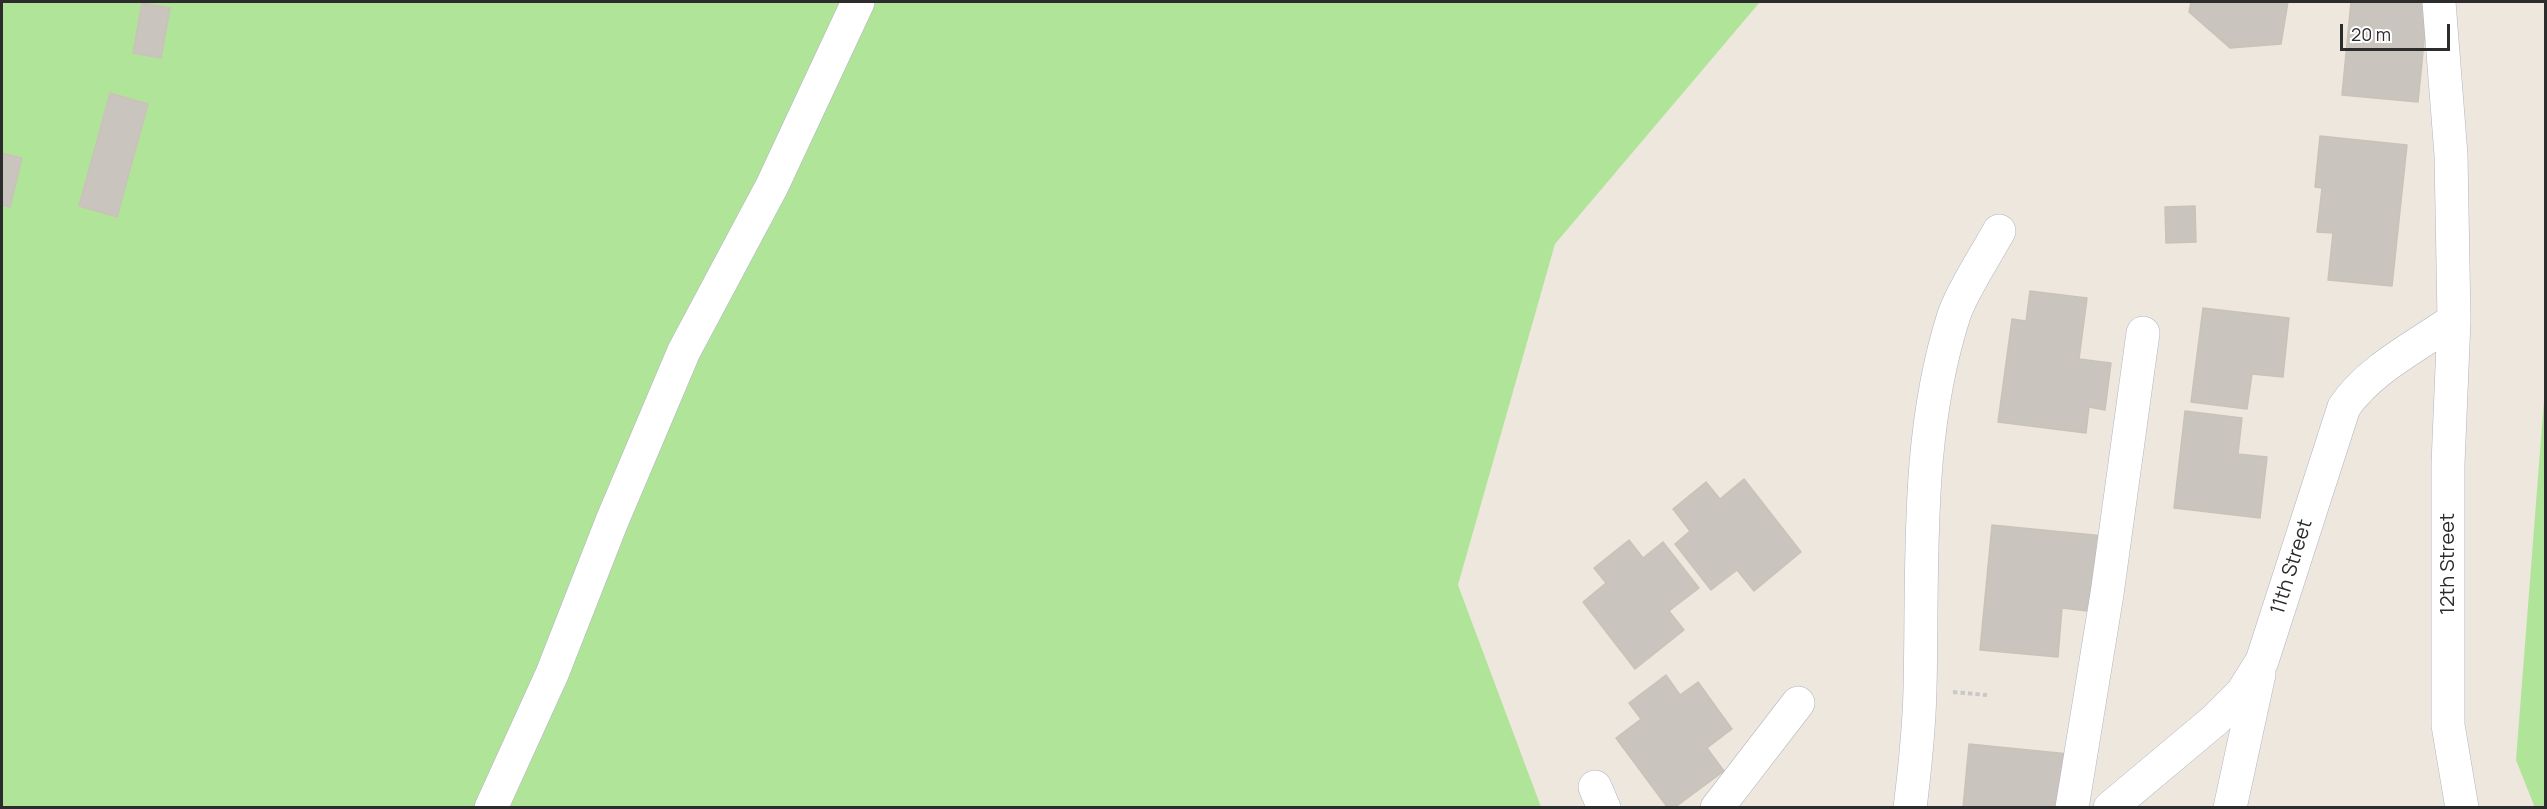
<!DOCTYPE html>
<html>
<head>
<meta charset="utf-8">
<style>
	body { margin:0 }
	#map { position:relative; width:2547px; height:809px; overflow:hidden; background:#eee7de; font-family:Manrope,sans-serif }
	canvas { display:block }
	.frame { position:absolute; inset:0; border:3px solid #2c2c2c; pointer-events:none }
	.scale { position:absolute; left:2340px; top:24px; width:110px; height:27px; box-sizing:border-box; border:3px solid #2c2c2c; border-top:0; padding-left:8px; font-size:18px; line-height:21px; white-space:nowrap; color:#2c2c2c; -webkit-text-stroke:4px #fff; paint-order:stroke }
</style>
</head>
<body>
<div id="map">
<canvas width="2547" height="809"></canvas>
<div class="frame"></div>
<div class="scale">20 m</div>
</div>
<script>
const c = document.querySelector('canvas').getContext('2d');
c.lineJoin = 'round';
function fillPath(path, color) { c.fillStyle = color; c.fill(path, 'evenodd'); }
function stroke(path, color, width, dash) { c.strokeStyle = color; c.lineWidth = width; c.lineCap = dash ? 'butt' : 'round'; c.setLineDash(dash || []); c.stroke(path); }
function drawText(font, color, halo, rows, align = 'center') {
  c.font = font + ' Manrope,sans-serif'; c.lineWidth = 5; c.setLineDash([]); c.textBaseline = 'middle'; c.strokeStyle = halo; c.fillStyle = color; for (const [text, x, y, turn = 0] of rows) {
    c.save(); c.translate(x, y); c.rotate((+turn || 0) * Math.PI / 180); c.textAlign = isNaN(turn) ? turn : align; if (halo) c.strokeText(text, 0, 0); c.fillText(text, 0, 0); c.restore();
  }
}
const green = new Path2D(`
	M2 2H1760L1555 244 1458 585 1541 807 2 808Z
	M2545 387 2546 807 2535 808 2516 760Z`);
const building = new Path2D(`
	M2191 2H2288L2281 44 2230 48 2189 12Z
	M2351 2H2428L2418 102 2342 95Z
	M142 3 170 8 161 58 133 53Z
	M110 93 148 104 117 217 79 206Z
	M2320 136 2407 145 2392 286 2328 280 2333 233 2317 232 2322 188 2315 187Z
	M2 153 22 158 10 207 2 205Z
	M2195 206 2196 242 2166 243 2165 207Z
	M2030 291 2087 298 2079 359 2111 363 2105 410 2089 407 2086 433 1998 422 2012 319 2026 321Z
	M2203 308 2289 318 2283 377 2252 374 2247 409 2191 402Z
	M2185 411 2242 418 2238 454 2267 457 2260 518 2174 508Z
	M1744 479 1801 552 1754 591 1737 570 1711 590 1675 544 1690 531 1673 509 1706 482 1720 499Z
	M1992 525 2104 536 2096 612 2062 608 2058 657 1980 650Z
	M1629 540 1643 558 1663 542 1699 588 1669 611 1684 630 1635 669 1583 602 1606 583 1594 568Z
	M1666 675 1680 695 1698 682 1732 729 1707 748 1724 771 1674 808H1668L1616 738 1641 719 1629 703Z
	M1969 744 2069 754 2064 808H1963Z`);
const path = new Path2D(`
	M1953 692 1987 695`);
const minor = new Path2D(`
	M2439 2 2451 155 2454 320 2448 464V725L2462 808
	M1595 787 1604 808
	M491 808 552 674 612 521 684 351 772 186 858 2
	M1717 808 1798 703
	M1910 808C1915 768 1919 729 1920 690 1923 565 1915 436 1954 315 1962 291 1986 255 1999 231
	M2072 808 2107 594 2143 333
	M2110 808 2215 720 2242 693 2262 661 2344 407C2370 369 2417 346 2454 320
	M2230 808 2259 674`);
const streetNames = [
	["12th Street",2448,564,-90],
	["11th Street",2292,567,-73]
];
fillPath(green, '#b0e599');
fillPath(building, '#c9c4bd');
stroke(building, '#c9c3b7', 1.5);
stroke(minor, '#b2b3c0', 34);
stroke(path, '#c8c8c8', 4, [4.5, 3]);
stroke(minor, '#fff', 33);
drawText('20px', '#2c2c2c', '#fff', streetNames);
</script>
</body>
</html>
